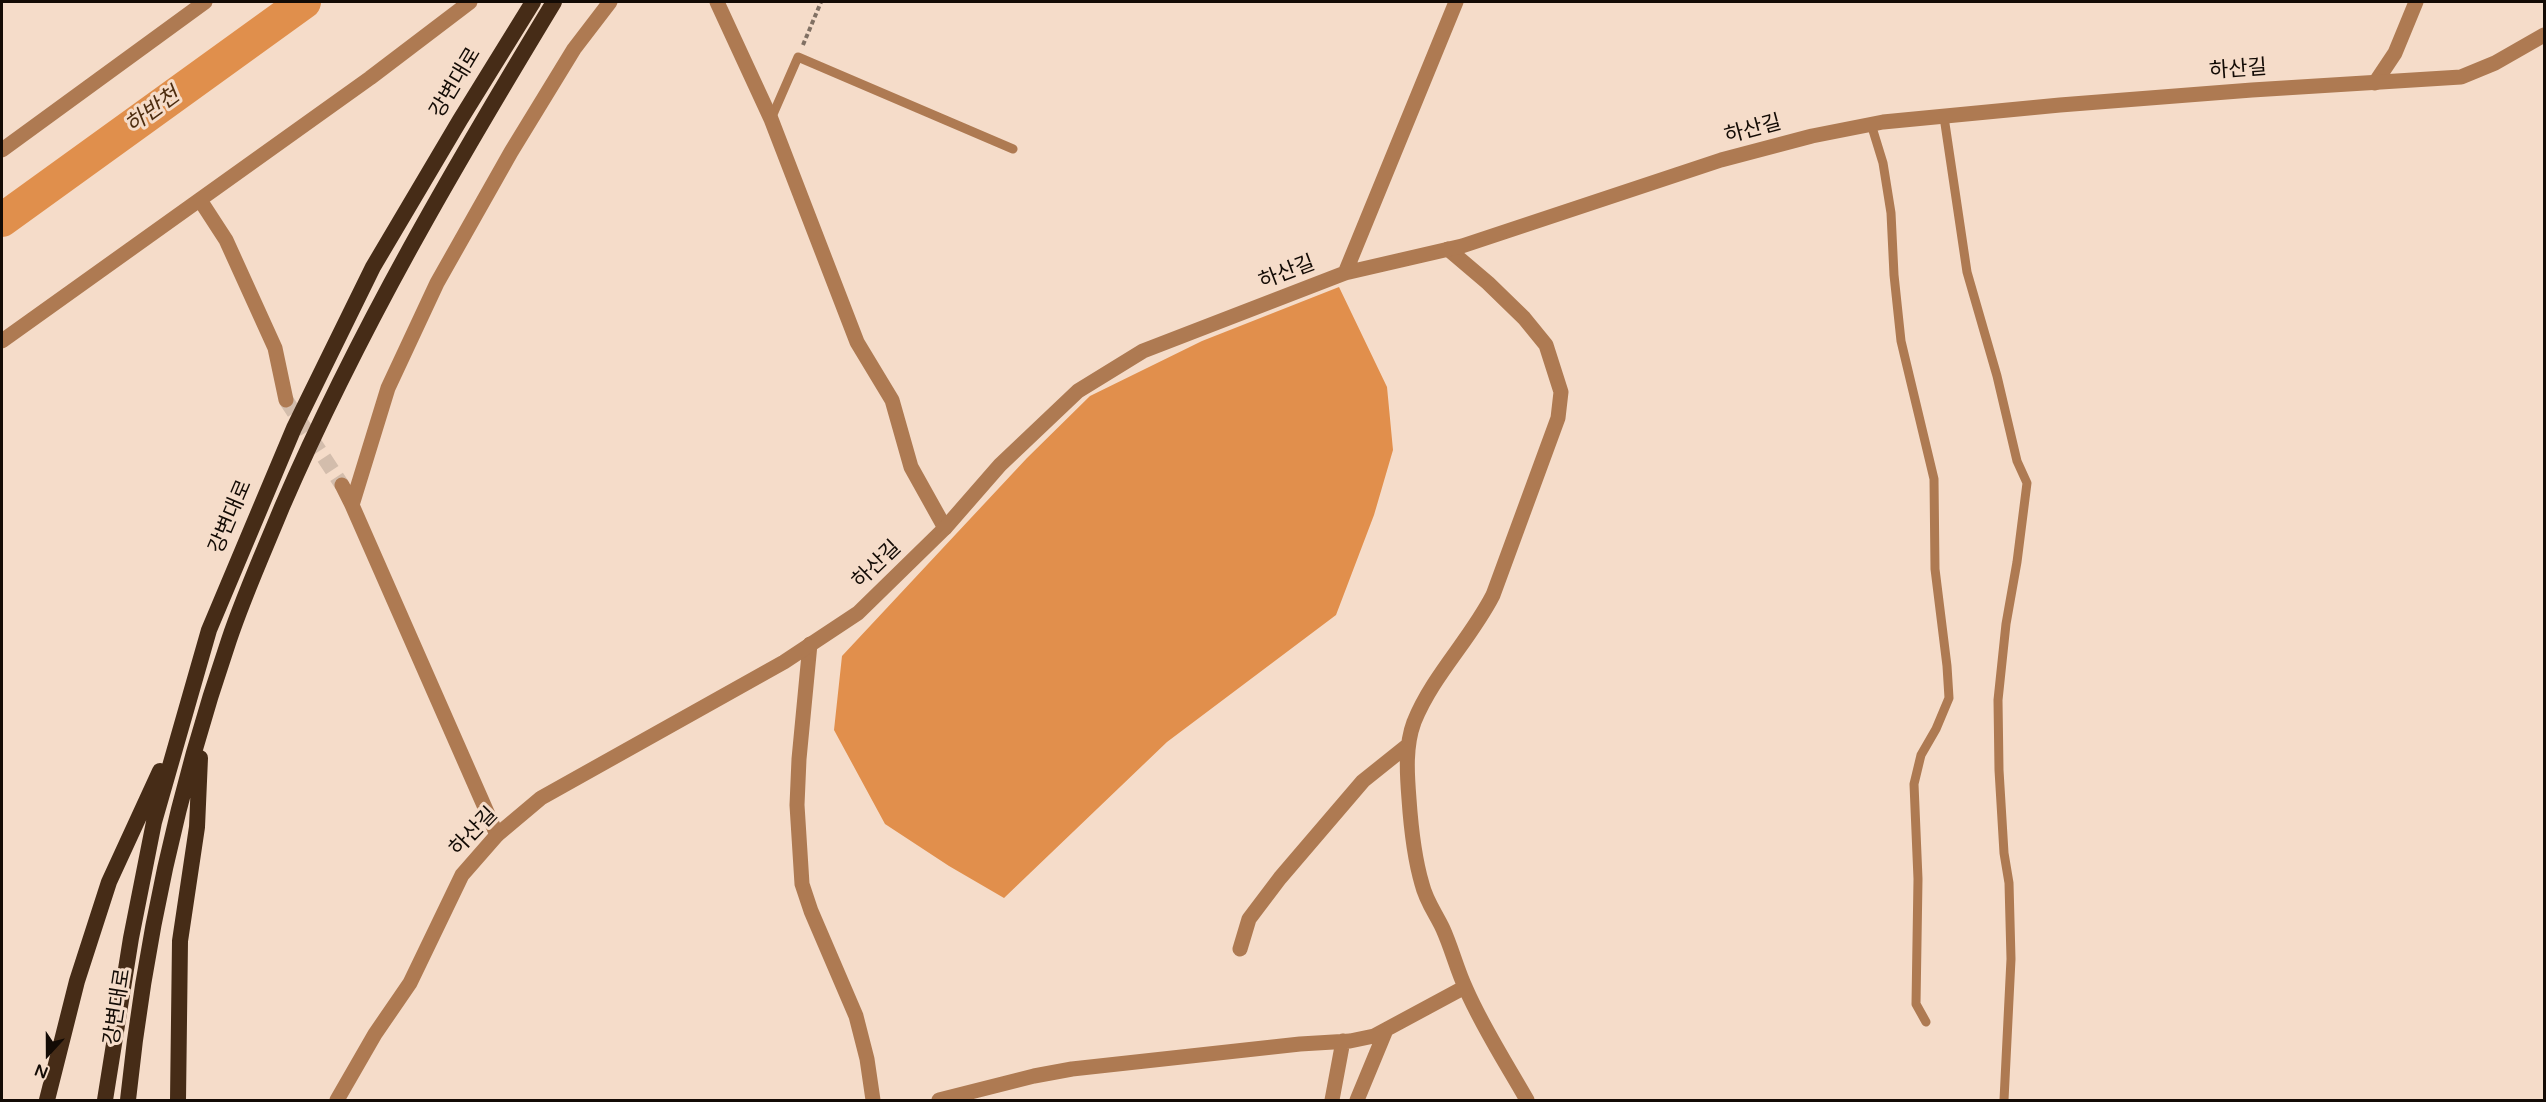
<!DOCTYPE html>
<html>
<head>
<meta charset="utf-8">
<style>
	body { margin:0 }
	#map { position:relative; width:2546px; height:1102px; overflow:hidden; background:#f5dcc9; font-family:"Varela Round",sans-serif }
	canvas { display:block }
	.frame { position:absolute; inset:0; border:3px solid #130b05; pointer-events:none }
	.north { position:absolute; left:18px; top:1024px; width:60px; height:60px; -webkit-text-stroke:4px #f5dcc9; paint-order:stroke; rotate:201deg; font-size:16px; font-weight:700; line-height:24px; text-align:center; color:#130b05 }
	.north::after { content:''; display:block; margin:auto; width:21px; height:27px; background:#130b05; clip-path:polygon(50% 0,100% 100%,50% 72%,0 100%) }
</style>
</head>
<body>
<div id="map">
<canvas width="2546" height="1102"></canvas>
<div class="frame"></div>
<div class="north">N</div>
</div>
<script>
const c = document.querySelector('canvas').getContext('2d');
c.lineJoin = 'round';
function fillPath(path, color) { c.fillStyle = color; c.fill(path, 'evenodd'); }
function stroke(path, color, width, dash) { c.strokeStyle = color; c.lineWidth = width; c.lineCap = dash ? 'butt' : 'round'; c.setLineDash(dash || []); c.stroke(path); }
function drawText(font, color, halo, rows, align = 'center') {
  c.font = font + ' "Varela Round","Noto Sans KR",sans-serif'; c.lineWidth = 6; c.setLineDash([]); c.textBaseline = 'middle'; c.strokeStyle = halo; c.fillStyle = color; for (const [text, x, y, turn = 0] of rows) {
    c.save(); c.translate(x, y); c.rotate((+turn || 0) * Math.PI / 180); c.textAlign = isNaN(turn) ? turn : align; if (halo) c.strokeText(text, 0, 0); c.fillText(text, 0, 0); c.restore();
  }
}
const forest = new Path2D(`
	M1339 287 1387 387 1393 450 1374 515 1336 615 1167 742 1004 898 949 866 885 824 834 730 842 656 1027 458 1090 396 1202 341Z`);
const river = new Path2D(`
	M2 220 304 2`);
const minorTunnel = new Path2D(`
	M286 400 342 485`);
const path = new Path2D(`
	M803 45 821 2`);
const service = new Path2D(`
	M1944 117 1967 272 1997 376 2017 461 2027 483 2017 562 2006 624 1998 700 1999 770 2004 853 2009 883 2011 959 2004 1100
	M771 119 798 57 1013 149
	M1871 124 1883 163 1891 213 1894 275 1901 341 1934 479 1935 569 1947 666 1949 698 1936 729 1921 755 1914 784 1918 879 1916 1004 1926 1022`);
const minor = new Path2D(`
	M717 2 771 119 857 342 892 400 911 467 945 528
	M2375 83 2395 53 2416 2
	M2 150 205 2
	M200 200 226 240 275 348 286 400
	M1448 249 1488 283 1524 318 1546 345 1561 392 1558 418 1493 595C1470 640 1433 675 1414 722 1405 746 1407 774 1409 799 1411 828 1414 857 1422 884 1426 901 1436 914 1443 929 1452 949 1457 970 1466 989 1483 1028 1506 1063 1527 1100
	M2 341 370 78 470 2
	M342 485 352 505
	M810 644 799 759 797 805 802 884 811 911 856 1016 867 1059 873 1100
	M497 835 352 505 388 388 437 283 511 152 574 49 610 2
	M1240 949 1249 919 1280 878 1363 781 1408 745
	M939 1100 1034 1076 1072 1069 1300 1044 1350 1041 1374 1036 1465 987
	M1332 1100 1343 1041
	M1357 1100 1386 1030`);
const tertiary = new Path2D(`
	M1345 273 1456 2
	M337 1100 375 1034 410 983 462 875 497 835 541 798 784 662 858 613 945 528 1000 465 1078 391 1143 351 1345 273 1462 246 1721 160 1812 136 1883 122 2060 105 2252 90 2461 77 2495 63 2544 35`);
const trunk = new Path2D(`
	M47 1100 77 981 109 882 160 771
	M105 1100 131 938 154 822 209 630 294 428 373 267 460 120 533 2
	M128 1100C144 944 178 789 229 640 244 595 264 551 282 507 359 329 454 167 554 2
	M178 1100 180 941 197 827 200 758`);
const streetNames = [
	["하산길",2238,70,-4],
	["강변대로",456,83,-59],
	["하산길",1753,130,-15],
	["하산길",1287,273,-21],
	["강변대로",231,517,-67],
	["하산길",877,565,-44],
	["하산길",474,832,-46],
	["강변대로",118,1007,-81]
];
const waterNames = [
	["하반천",153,111,-36]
];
fillPath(forest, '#e18f4c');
stroke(river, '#e08f4c', 34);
stroke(minorTunnel, '#d3bdac', 15, [15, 8]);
stroke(path, '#807063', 4, [4.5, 3]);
stroke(service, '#ae7a52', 9);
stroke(minor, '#ae7a52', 15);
stroke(tertiary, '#ae7a52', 15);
stroke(trunk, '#462c17', 16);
drawText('21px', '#130b05', '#f5dcc9', streetNames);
drawText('italic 22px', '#4d2c0f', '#f5dcc9', waterNames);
</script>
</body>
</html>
